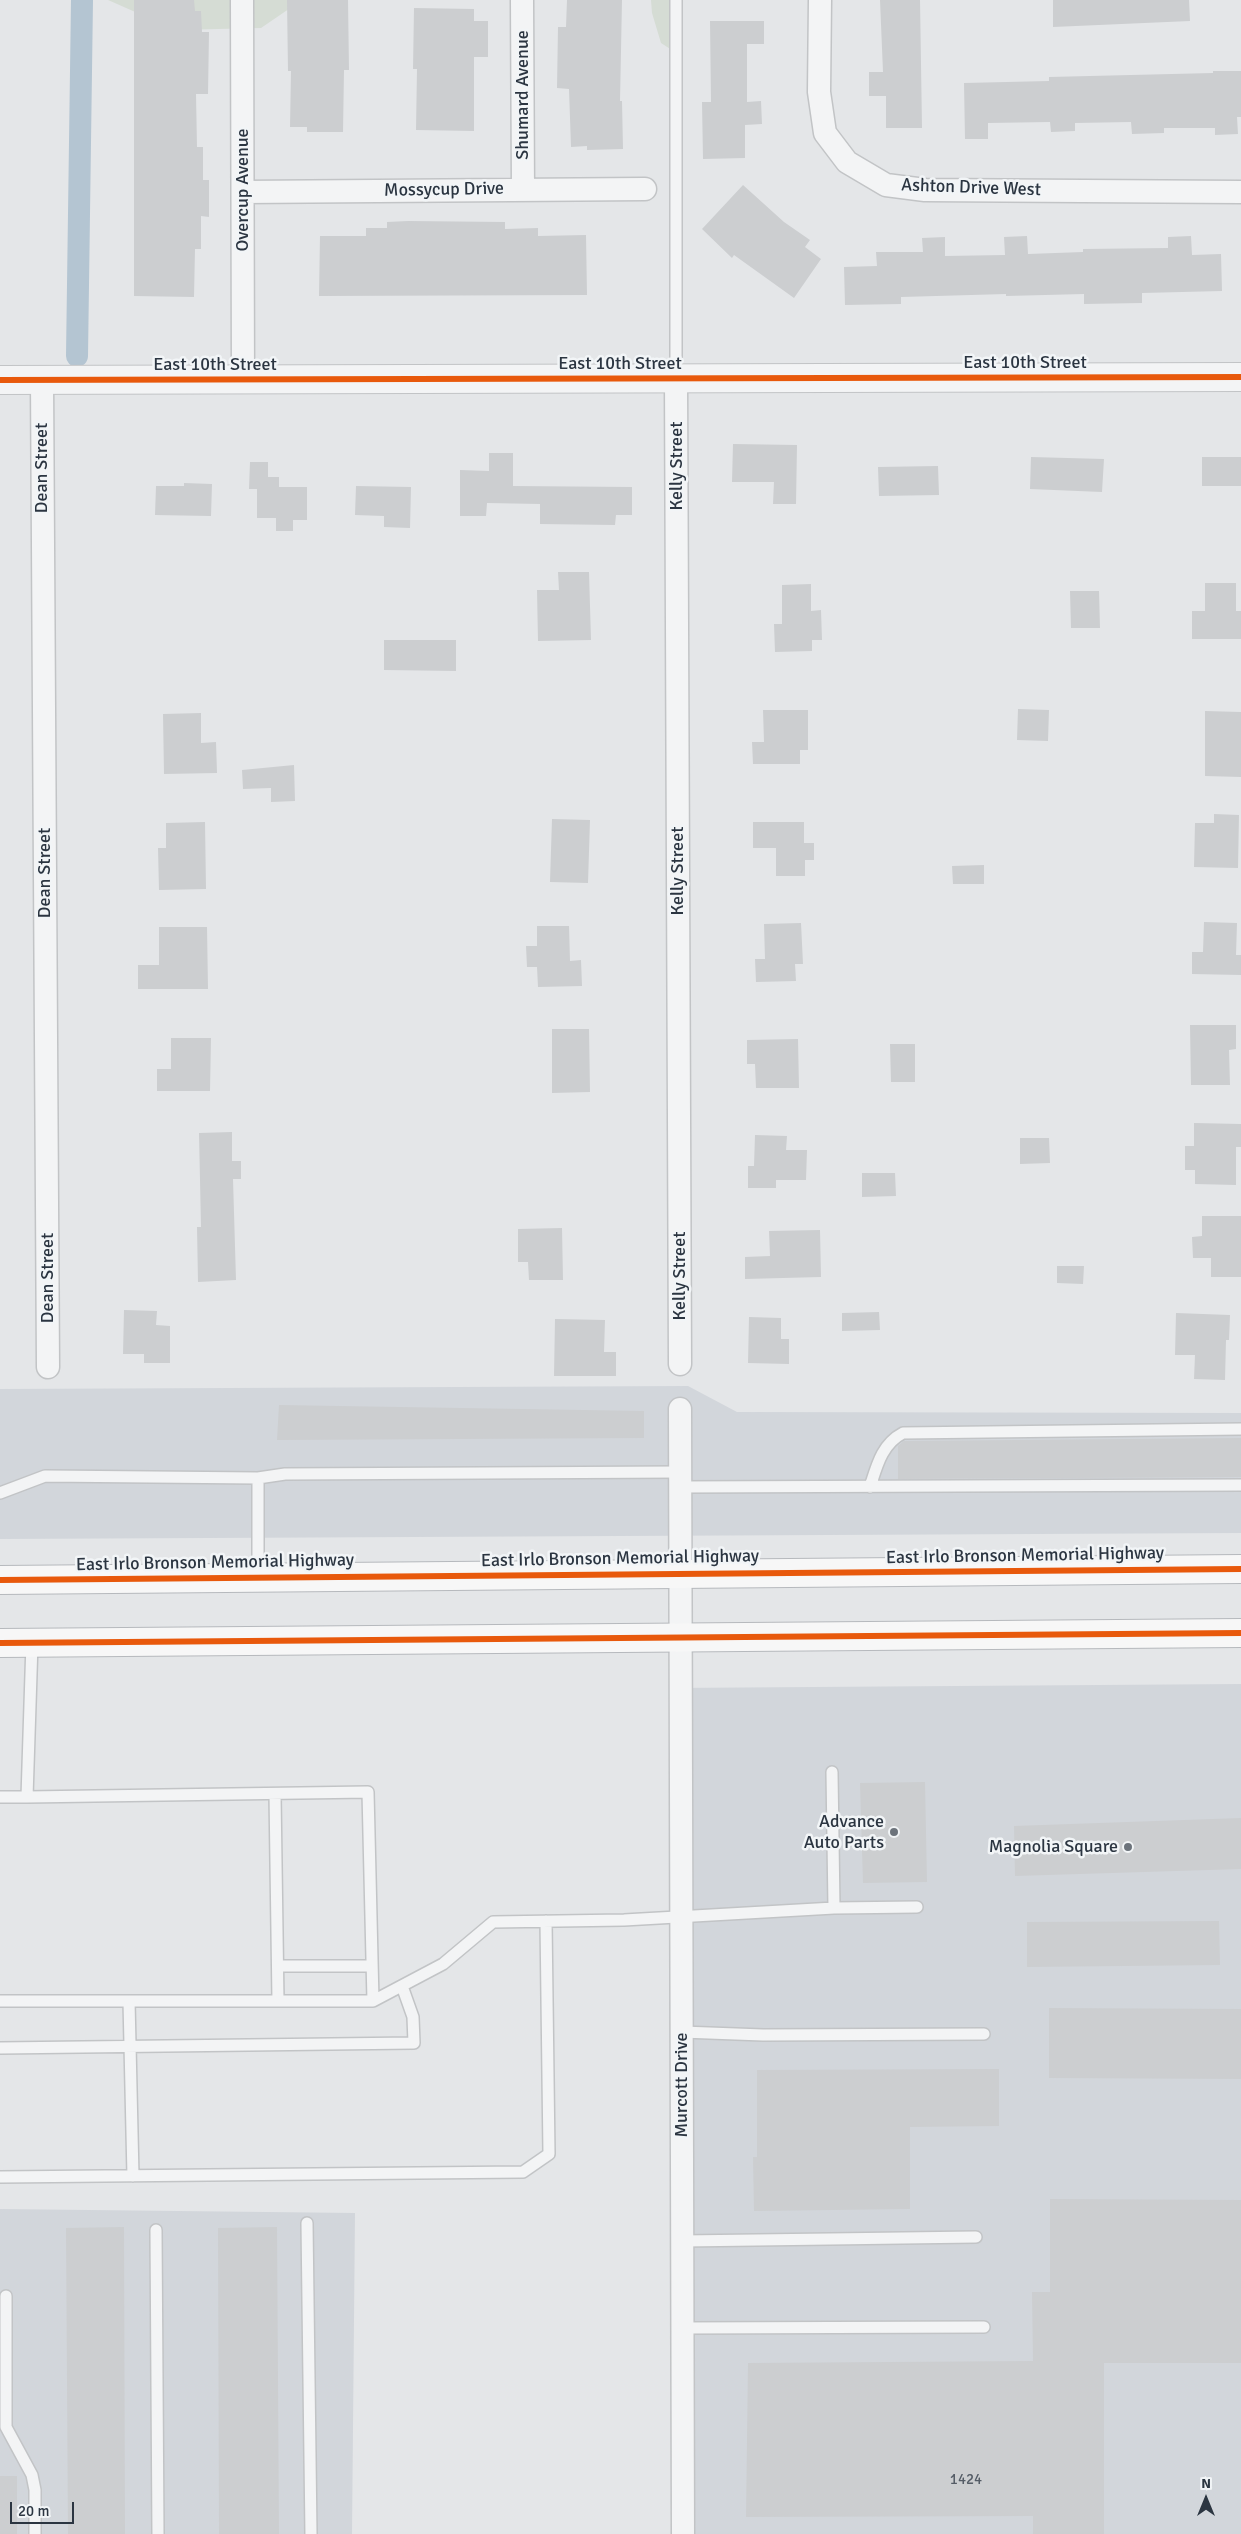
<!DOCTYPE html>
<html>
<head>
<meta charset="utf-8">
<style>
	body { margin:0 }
	#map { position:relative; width:1241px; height:2534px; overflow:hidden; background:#e4e6e8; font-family:Signika,sans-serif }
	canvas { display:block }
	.north { position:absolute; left:1181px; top:2474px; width:50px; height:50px; -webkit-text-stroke:4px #f2f5f7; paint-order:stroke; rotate:0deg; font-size:14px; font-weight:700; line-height:20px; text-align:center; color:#2b3541 }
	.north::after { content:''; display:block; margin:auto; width:18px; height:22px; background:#2b3541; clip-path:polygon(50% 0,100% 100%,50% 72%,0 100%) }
	.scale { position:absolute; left:10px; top:2502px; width:64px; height:22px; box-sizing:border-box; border:2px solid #2b3541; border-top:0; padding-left:6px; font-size:15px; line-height:18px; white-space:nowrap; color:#2b3541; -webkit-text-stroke:4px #f2f5f7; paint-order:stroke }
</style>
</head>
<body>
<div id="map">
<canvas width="1241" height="2534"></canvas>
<div class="north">N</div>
<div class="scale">20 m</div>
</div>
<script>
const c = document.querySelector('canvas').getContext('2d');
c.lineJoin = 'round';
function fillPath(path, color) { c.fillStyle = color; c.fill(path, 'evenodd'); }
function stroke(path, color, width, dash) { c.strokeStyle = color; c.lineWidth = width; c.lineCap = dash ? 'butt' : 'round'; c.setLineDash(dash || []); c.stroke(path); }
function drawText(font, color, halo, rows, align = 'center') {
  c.font = font + ' Signika,sans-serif'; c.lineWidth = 5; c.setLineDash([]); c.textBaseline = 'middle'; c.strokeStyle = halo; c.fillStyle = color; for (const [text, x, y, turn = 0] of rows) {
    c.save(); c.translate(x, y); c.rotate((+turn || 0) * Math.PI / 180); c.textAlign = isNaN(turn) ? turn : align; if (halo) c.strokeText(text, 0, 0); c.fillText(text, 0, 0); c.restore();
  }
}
const built = new Path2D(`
	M688 1386 737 1412 1241 1413V1533L0 1539V1389Z
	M1241 1684V2534H688L671 1688Z
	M0 2209 355 2213 352 2534H0Z`);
const green = new Path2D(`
	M108 0H302L261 28 176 30Z
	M651 0H675V52L661 43 652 13Z`);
const canal = new Path2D(`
	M77 356 82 0`);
const building = new Path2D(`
	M134 0H194L195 11H201L202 32H209L208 94H196L197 147H203V180H209V217L201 216V249H195L194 297 134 296Z
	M287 0H348L349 70H344L343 132H307V127H290L291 71H288Z
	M567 0H622L620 101H622L623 149 587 150V146L571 147 569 89 557 88 558 27H566Z
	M880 0H920L922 128H886V96H869V72H883Z
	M1053 0H1189L1190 21 1053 27Z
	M414 8 474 9V21H488V57H474V131L416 130 417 69H413Z
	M710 21H764V44H747V102L761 101 762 124 745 125V158L703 159 702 102H711Z
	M1213 71H1241V117H1237L1238 134 1215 135V128H1164V133L1132 134 1131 122 1075 123V131L1051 132 1050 122 988 123V139H965L964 83 1049 81V77L1213 73Z
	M743 185 784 222 810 240 805 247 821 259 794 298 734 255 732 258 702 229Z
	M408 221 505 222V229L538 228V236L586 235 587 295 319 296 320 236H366V228H387V222Z
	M1027 236 1028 254 1083 252V249L1168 248V237L1191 236 1192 255 1221 254 1222 291 1142 293V303L1084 304V294L1006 296V294L901 297V304L845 305 844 267 877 266 876 252H923L922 238 945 237V256L1005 255 1004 237Z
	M733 444 797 445 796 504H773L774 482H732Z
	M489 453H513V486L632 487V515H616L615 525 540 524V504L487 503 486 516H460V470L489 471Z
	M1031 457 1104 459 1102 492 1030 489Z
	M1202 457H1241V486H1202Z
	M250 462H268V477H279V487H307V520H293V531H276V518H257V489H249Z
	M938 466 939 495 879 496 878 467Z
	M184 483 212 484 211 516 155 515 156 486H184Z
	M356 486 411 487 410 528 384 527V516L355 515Z
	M558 572H589L591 640 538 641 537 590H559Z
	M1205 583H1236V611H1241V639H1192V611H1205Z
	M811 584V611L821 610 822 640H812V651L775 652 774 624H782V585Z
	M1070 591H1099L1100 628H1071Z
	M384 640H456V671L384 670Z
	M1018 709 1049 710 1048 741 1017 740Z
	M763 710H808V750H800V764H753L752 742H764Z
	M1205 711 1241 712V777L1205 776Z
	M201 713V743L216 742 217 773 164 774 163 714Z
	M294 765 295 801 271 802V788L243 789 242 770Z
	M1214 814 1239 815 1238 868 1194 867 1195 823H1214Z
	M552 819 590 820 588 883 550 882Z
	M205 822 206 889 159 890 158 848H166V823Z
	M753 822H804V843H814V860H805V876H776V848H753Z
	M984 865V884H953L952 866Z
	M1204 922 1237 923 1236 955H1241V975L1192 974V952H1203Z
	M801 923 803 964H795L796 981 756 982 755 959H765L764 924Z
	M537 926H569L570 961 581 960 582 986 538 987 537 967H527L526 946H537Z
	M159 927H207L208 989H138V965H159Z
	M1190 1025H1236V1049L1229 1050 1230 1085H1191Z
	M552 1029H589L590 1092 552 1093Z
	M171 1038H211L210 1091H157V1069H171Z
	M798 1039 799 1088H756L755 1064H747V1040Z
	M890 1044H915V1082H891Z
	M1194 1123 1241 1124V1147H1236V1185L1195 1184V1170H1185V1146H1194Z
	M232 1132V1161H241V1179H233L236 1280 198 1282 197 1227H201L199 1133Z
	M755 1135 787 1136 786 1150H807L806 1180H776V1188H748V1166H754Z
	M1020 1138H1049L1050 1163 1020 1164Z
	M862 1173H895L896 1196 862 1197Z
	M1202 1216H1241V1277H1211V1258H1193L1192 1237 1202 1236Z
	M562 1228 563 1280H529L528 1262H518V1229Z
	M820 1230 821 1277 745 1279V1257L770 1256 769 1231Z
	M1057 1266H1084L1083 1284 1057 1283Z
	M124 1310 157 1311 156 1325 170 1326V1363H144V1354H123Z
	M879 1312 880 1330 842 1331V1313Z
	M1176 1313 1230 1315 1229 1340H1226L1225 1380 1194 1379 1195 1355H1175Z
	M749 1317 781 1318V1339H789V1364L748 1363Z
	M555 1319 605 1320 604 1352H616V1376H554Z
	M279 1405 644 1411V1438L277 1440Z
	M1241 1438V1477L898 1479V1446L904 1441Z
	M925 1782 927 1882 863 1883 860 1783Z
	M1241 1818V1869L1015 1876 1014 1826Z
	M1219 1921 1220 1965 1027 1967V1922Z
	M1049 2008 1241 2009V2079L1049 2078Z
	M999 2069V2126L910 2127V2209L754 2211 753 2157H757V2070Z
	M1050 2199 1241 2200V2363H1104V2534H1033V2516L746 2517 748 2363 1033 2361 1032 2292H1050Z
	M124 2227 125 2534H68L66 2228Z
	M277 2227 279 2534H219L218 2228Z
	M0 2476H17V2534H0Z`);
const service = new Path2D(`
	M676 0V379
	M258 1478V1578
	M680 1487 1241 1485
	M870 1487C877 1465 882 1444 903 1433L1241 1429
	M0 1493 45 1476 258 1478 285 1474 680 1472
	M275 1794 278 2001
	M0 1797H27L32 1643
	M27 1797 368 1792 373 2001
	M834 1908 917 1907
	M278 1966H372
	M0 2001H373L443 1964 493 1922 624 1920 834 1908 832 1772
	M129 2001 133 2176
	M682 2032 763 2035 984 2034
	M0 2048 414 2043 413 2017 402 1986
	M0 2177 523 2172 549 2154 546 1921
	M307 2223 311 2534
	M156 2230 158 2534
	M683 2241 976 2237
	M6 2296V2427L32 2475 35 2490V2534
	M682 2328 984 2327`);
const minor = new Path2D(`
	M242 0 243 380
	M522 0 523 190
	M820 0 819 92 825 133 847 162 886 185 925 190 1241 192
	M243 192 645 189
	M676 379 680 1364
	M42 380 48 1367
	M680 1409 683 2534`);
const tertiary = new Path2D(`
	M0 380 1241 377`);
const trunk = new Path2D(`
	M0 1580 1241 1569
	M0 1643 1241 1633`);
const cycleway = new Path2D(`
	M0 380 1241 377
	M0 1580 1241 1569
	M0 1643 1241 1633`);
const markers = [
	[894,1832,5,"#6c737b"],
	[1128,1847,5,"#6c737b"]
];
const numberNames = [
	["1424",966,2480]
];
const streetNames = [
	["Shumard Avenue",523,95,-90],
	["Ashton Drive West",971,188,2],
	["Overcup Avenue",243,190,-90],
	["Mossycup Drive",444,190,-1],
	["East 10th Street",1025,363],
	["East 10th Street",620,364],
	["East 10th Street",215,365],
	["Kelly Street",677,466,-90],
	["Dean Street",42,468,-90],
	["Kelly Street",678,871,-90],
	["Dean Street",45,873,-90],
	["Kelly Street",680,1276,-90],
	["Dean Street",48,1278,-90],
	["East Irlo Bronson Memorial Highway",1025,1556,-1],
	["East Irlo Bronson Memorial Highway",620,1559,-1],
	["East Irlo Bronson Memorial Highway",215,1563,-1],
	["Murcott Drive",682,2085,-90]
];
const poiNames = [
	["Advance",884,1822],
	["Auto Parts",884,1843],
	["Magnolia Square",1118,1847]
];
fillPath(built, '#d2d6db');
fillPath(green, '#d5dcd4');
stroke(canal, '#b4c5d2', 22);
fillPath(building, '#ccced0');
stroke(service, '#c2c4c6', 14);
stroke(minor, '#c2c4c6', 25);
stroke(tertiary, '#c2c4c6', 30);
stroke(trunk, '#b6b9bd', 30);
stroke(service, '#f3f4f5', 11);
stroke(minor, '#f3f4f5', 22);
stroke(tertiary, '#f3f4f5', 28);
stroke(trunk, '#f7f7f7', 28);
stroke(cycleway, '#e8590c', 6);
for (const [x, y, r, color] of markers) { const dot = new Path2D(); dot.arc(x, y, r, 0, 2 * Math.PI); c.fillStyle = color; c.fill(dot); stroke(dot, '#f2f5f7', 2); }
drawText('15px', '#545c66', null, numberNames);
drawText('18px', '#2b3541', '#f2f5f7', streetNames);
drawText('18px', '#2b3541', '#f2f5f7', poiNames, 'right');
</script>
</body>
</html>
